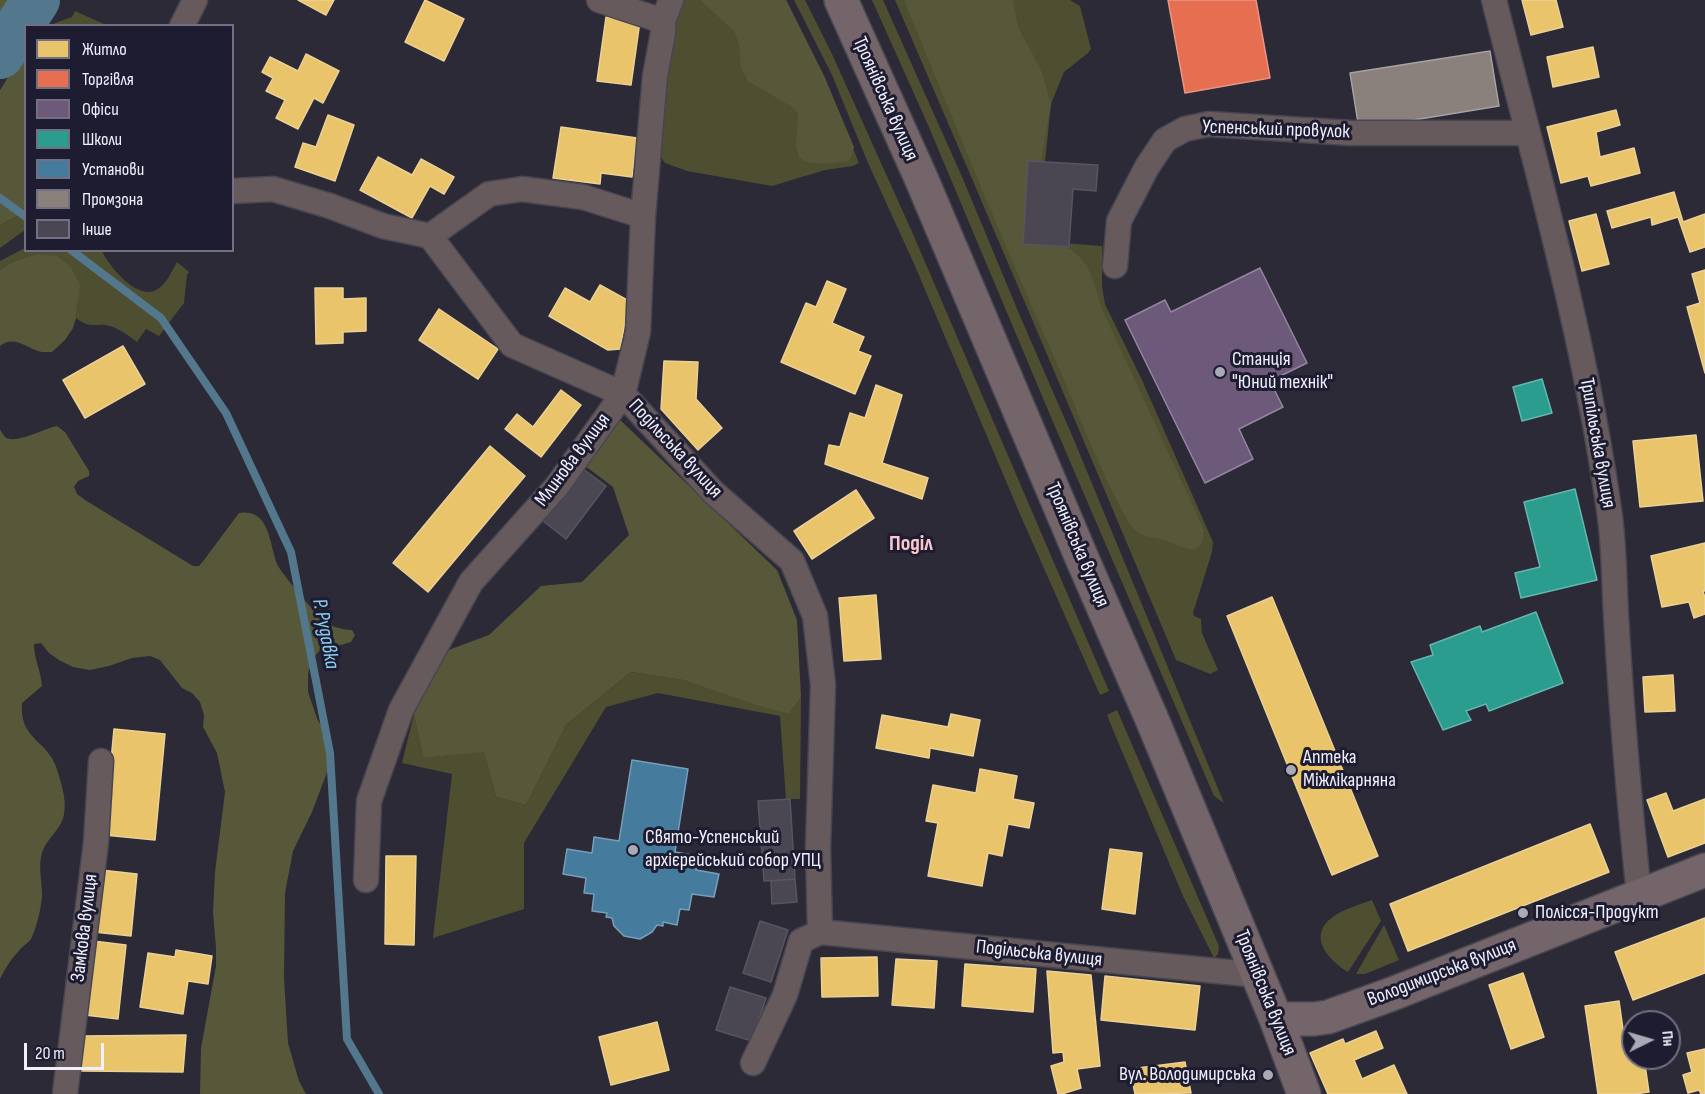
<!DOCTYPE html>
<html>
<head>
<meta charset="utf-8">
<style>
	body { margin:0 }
	#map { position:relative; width:1705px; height:1094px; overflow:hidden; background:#2b2a36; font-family:"Sofia Sans Condensed",sans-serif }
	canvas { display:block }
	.legend { position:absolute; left:24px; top:24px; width:210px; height:228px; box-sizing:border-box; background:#1e1c30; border:2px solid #727082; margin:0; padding:8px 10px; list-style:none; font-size:18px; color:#efeffd }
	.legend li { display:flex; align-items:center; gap:12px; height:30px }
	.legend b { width:30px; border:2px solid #727082 }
	.north { position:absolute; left:1621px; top:1010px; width:60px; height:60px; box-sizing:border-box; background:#1e1c30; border:2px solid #727082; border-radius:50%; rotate:85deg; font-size:16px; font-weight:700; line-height:24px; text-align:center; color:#efeffd }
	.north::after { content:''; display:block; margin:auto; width:21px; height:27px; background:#aaaab7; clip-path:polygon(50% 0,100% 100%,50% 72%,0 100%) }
	.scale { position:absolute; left:24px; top:1043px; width:80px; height:27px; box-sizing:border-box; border:3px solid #efeffd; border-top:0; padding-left:8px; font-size:18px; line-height:21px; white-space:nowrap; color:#efeffd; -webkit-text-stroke:4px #1e1c30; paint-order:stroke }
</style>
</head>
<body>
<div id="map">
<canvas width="1705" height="1094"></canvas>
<ul class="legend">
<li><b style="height:16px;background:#e9c46a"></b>Житло</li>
<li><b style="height:16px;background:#e76f51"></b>Торгівля</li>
<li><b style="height:16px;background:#6d597a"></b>Офіси</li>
<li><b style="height:16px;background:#2a9d8f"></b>Школи</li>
<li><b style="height:16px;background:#457b9d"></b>Установи</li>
<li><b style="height:16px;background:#8a817c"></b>Промзона</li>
<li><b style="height:16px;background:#4a4753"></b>Інше</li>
</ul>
<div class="north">Пн</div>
<div class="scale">20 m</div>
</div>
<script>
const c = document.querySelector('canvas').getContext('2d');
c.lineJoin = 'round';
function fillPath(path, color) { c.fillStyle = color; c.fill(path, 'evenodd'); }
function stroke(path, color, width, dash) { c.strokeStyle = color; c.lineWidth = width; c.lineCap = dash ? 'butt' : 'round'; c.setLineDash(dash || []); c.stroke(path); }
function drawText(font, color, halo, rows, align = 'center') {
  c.font = font + ' "Sofia Sans Condensed",sans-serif'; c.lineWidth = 6; c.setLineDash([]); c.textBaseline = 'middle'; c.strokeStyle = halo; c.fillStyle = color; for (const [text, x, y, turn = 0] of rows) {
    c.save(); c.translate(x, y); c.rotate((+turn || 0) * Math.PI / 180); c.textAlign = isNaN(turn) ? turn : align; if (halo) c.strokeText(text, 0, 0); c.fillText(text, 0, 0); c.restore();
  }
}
const green = new Path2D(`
	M661 0H786L825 78 859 163 853 166 825 170 772 186 687 171 665 163 659 155Z
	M794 0H805L832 54 913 234 1109 691 1100 695 1019 512 915 266 868 163 832 75Z
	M872 0H883L963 179 1020 316 1074 440 1224 803 1214 796 1053 422 928 125Z
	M895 0H1070L1080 6 1091 49 1088 53 1064 72 1051 104 1037 241 1102 246V286L1105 304 1142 380 1213 542 1212 552 1193 613 1194 616 1201 619 1202 633 1218 670 1210 674 1176 660C1084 440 990 220 895 0Z
	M75 11 106 25H53L55 23 72 17Z
	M25 212V230L0 248V225Z
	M25 248 26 250 102 251C109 266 135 298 154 291 166 286 171 272 177 262L189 272 187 275 184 303 159 336 146 329 137 342C129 336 120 329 110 326 96 322 91 330 76 318L78 303 38 254C25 257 11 261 0 270V261Z
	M631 672 683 680 789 714 801 697 800 799H786L780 716 658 693 606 707 524 843V909L433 938 452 774 402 763 414 714 423 758 484 751 496 797 526 805 566 725Z
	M1117 710 1219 946 1218 954 1214 958 1183 896 1113 730 1107 715Z
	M1372 900 1381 921 1348 972C1331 962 1308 939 1329 920 1340 910 1358 905 1372 900Z
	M1384 925 1399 960 1365 974H1356Z`);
const forest = new Path2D(`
	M0 0H11L9 8 0 25Z
	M700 0H786L825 78 854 147 852 155 848 161 825 164 806 162 799 157 796 147 798 114 792 107 748 81 741 68 739 44 734 31Z
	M904 0H1013L1018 27 1042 72 1051 104 1041 163 1048 242C1054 244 1062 245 1067 248 1091 259 1095 286 1102 309L1204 530C1202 565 1178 542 1160 539 1154 537 1148 538 1143 535 1136 532 1130 526 1127 519 1098 468 1078 411 1054 357 1002 239 953 120 904 0Z
	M22 55H25V212L0 225V90C8 79 13 65 22 55Z
	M38 254 57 256 70 266 80 285 76 318 73 328 65 340 52 352C48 352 45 352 42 352 27 349 14 334 0 346V270C11 261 25 257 38 254Z
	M618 418 777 570 797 620 801 697 789 714 760 706 683 680 631 672 566 725 526 805 496 797 484 752 423 758 414 714 443 652 489 635 541 586 582 582 629 535 613 487 584 465Z
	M57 426 65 432 89 471V476L78 481 74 487 77 494 85 500 193 566H199L204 560 239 513C271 507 269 547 278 566 283 575 318 617 326 623 334 627 343 630 352 630L355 635 351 642 341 645 328 646 319 651 311 661 308 674V692L318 721 329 735 334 754 312 812 293 851 285 893 284 979 288 1043 299 1081 306 1094H200L201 1048 216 966V948L213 912 215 872 225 792 217 753 203 727 204 715 200 702 192 693 182 688 160 660 150 656 132 658 109 666 90 670 73 667 59 660 49 653 41 643 34 644C34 659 41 671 42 686L22 703C19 740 47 739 57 769 61 783 67 800 64 814 62 829 46 839 42 853 38 866 42 881 42 895 42 905 36 930 31 939 27 944 21 947 18 952 10 960 5 969 0 979V429C0 430 5 437 5 437 15 445 45 428 57 426Z`);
const homes = new Path2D(`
	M298 0H334L326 15Z
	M425 0 464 19 444 61 405 42Z
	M1522 0H1556L1563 27 1531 35Z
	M606 17 640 21 631 85 597 81Z
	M1593 47 1599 77 1553 87 1547 57Z
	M306 54 339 71 323 103 314 98 298 129 276 118 285 100 266 91 273 78 262 72 270 57 298 71Z
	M1616 110 1620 125 1596 132 1600 157 1634 148 1640 173 1591 186 1588 176 1561 183 1547 127Z
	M328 115 354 125 335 181 295 167 303 143 316 147Z
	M561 127 637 138 632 177 601 173 600 184 553 178Z
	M378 157 412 175 421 159 454 177 444 194 430 186 412 218 360 190Z
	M1674 192 1683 222 1705 214V247L1690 252 1678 217 1652 225 1651 217 1612 228 1607 211Z
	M1596 214 1609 264 1582 271 1569 221Z
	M1705 270V373L1687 307 1700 303 1692 274Z
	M827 281 846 289 832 323 864 337 858 351 871 356 855 394 781 362 806 303 816 307Z
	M600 285 629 301 620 349 608 350 549 316 565 288 590 302Z
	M315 288H343V299L366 298V331L343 332V343L316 344Z
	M439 309 498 349 478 379 419 340Z
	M123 346 145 384 85 418 63 380Z
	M664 361 698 362 696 399 722 428 698 450 661 409Z
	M876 385 902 395 882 463 928 478 922 499 825 464 829 445 840 447 850 413 865 418Z
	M561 390 581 405 541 457 505 429 517 414 533 427Z
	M1696 435 1703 501 1640 507 1633 441Z
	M490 446 525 476 428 592 393 563Z
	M856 490 874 518 812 559 794 531Z
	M1705 543V591H1703L1705 598V614L1694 618 1689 602 1662 607 1651 556Z
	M876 595 881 659 844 661 839 598Z
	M1272 597 1378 856 1332 875 1227 616Z
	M1673 675 1675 711 1645 712 1643 677Z
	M951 714 980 720 973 756 930 748 929 758 876 748 882 715 948 727Z
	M114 729 165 734 155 840 104 835Z
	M980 769 1017 776 1013 799 1034 803 1029 828 1008 824 1002 856 988 853 982 886 928 876 938 823 926 821 933 785 976 793Z
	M1666 793 1673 811 1705 799V843L1668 857 1647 800Z
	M1590 824 1609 872 1408 951 1390 904Z
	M1110 849 1142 853 1135 914 1102 909Z
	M386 856H416L414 945 385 944Z
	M101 870 137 874 131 936 94 932Z
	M1705 918V973L1633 1000 1615 952Z
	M93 941 126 945 118 1019 85 1015Z
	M176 950 212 956 208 984 188 981 183 1014 140 1007 148 953 175 957Z
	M877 957 878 996 822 997 821 958Z
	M896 959 937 961 934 1008 892 1005Z
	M965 964 1036 969 1033 1012 962 1006Z
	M1047 971 1091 975 1100 1066 1077 1069 1081 1088 1062 1094H1058L1051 1066 1064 1062 1063 1052 1053 1053Z
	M1523 973 1544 1037 1511 1049 1489 985Z
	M1105 976 1200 986 1195 1030 1101 1020Z
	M1619 1001 1625 1043 1633 1042V1058H1644L1649 1092 1635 1094H1598L1585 1006Z
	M657 1022 669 1070 611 1085 599 1037Z
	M1376 1031 1383 1048 1354 1060 1362 1079 1394 1065 1407 1094H1328L1310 1053 1343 1039 1345 1044Z
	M186 1035 183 1072 81 1071 83 1036Z
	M1705 1049V1094H1701L1699 1090 1688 1093 1683 1075 1692 1072 1687 1053Z
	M1185 1062 1191 1093 1135 1094 1130 1069Z`);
const shops = new Path2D(`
	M1168 0H1256L1270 78 1185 93Z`);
const offices = new Path2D(`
	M1260 268 1307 363 1270 381 1283 407 1239 429 1253 459 1205 483 1125 320 1165 300 1171 312Z`);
const schools = new Path2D(`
	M1542 379 1552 413 1522 421 1513 387Z
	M1575 489 1597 580 1521 598 1515 573 1540 567 1524 502Z
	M1536 612 1563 683 1489 711 1486 704 1466 711 1471 720 1443 730 1411 662 1433 655 1430 645 1480 626 1482 632Z`);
const public = new Path2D(`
	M632 760 688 769 675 852 698 856 696 870 719 874 714 897 692 894 689 910 680 909 677 925 663 922V926L657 925 652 932 640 939 624 936 614 926 612 918 606 917 607 913 592 911 594 894 584 893 586 878 563 874 567 849 592 853 594 837 619 841Z`);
const industry = new Path2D(`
	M1490 51 1499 106 1359 129 1350 73Z`);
const stream = new Path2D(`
	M0 198 26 217
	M71 250 161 318 226 413 291 552 330 753 347 1039 379 1094`);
const river = new Path2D(`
	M0 55 36 0`);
const building = new Path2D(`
	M1028 161 1098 165 1096 191 1073 189 1069 247 1023 244Z
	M583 469 606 486 566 539 543 521Z
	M790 799 795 879 764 881 758 801Z
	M795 879 797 902 772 904 771 881Z
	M760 921 788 930 771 982 743 973Z
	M730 987 766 998 752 1041 716 1030Z`);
const street = new Path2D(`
	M599 0 663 21
	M1494 0C1537 171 1586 342 1610 517 1615 555 1614 593 1617 631 1622 719 1630 808 1639 895
	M182 26 195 0
	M232 191 273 189 330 206 383 226 430 236 512 345 623 394 713 492 792 561 815 616 823 685 818 848 820 932 1258 975
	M430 236 489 194 522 189 583 197 643 216
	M1115 266 1119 221 1147 167 1165 140 1185 129 1209 124 1351 133H1527
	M366 880 369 801 401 710 471 582 557 486 623 394 638 332 643 216 655 76 663 33V21L671 0
	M753 1063 785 995 801 941 820 932
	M65 1094 96 842 101 761`);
const secondary = new Path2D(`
	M841 0 921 178 1081 556 1154 724 1276 1019 1304 1094
	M1276 1019H1314L1328 1017 1392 994 1705 870`);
const markers = [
	[1220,372,6,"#aaaab7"],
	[1291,770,6,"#aaaab7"],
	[633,850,6,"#aaaab7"],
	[1523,913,6,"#aaaab7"],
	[1268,1075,6,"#aaaab7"]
];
const streetNames = [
	["Троянівська вулиця",885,99,66],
	["Успенський провулок",1276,130,2],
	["Трипільська вулиця",1597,443,80],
	["Подільська вулиця",675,449,47],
	["Млинова вулиця",573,460,-53],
	["Троянівська вулиця",1077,545,67],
	["Замкова вулиця",85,928,-83],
	["Подільська вулиця",1039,954,6],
	["Володимирська вулиця",1442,973,-21],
	["Троянівська вулиця",1265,993,68]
];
const poiNames = [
	["Станція",1232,360],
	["\"Юний технік\"",1232,383],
	["Аптека",1303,758],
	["Міжлікарняна",1303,781],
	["Свято-Успенський",645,838],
	["архієрейський собор УПЦ",645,861],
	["Полісся-Продукт",1535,913],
	["Вул. Володимирська",1256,1075,"right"]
];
const waterNames = [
	["Р. Рудавка",325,634,79]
];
const quarterNames = [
	["Поділ",911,544]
];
fillPath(green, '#4e4e30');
fillPath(forest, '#575839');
fillPath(homes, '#e9c46a');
stroke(homes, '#ebd196', 1.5);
fillPath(shops, '#e76f51');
stroke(shops, '#e99585', 1.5);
fillPath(offices, '#6d597a');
stroke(offices, '#9486a1', 1.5);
fillPath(schools, '#2a9d8f');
stroke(schools, '#65b6b0', 1.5);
fillPath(public, '#457b9d');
stroke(public, '#789eba', 1.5);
fillPath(industry, '#8a817c');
stroke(industry, '#a8a2a3', 1.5);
stroke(stream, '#53778c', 8);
stroke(river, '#53778c', 48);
fillPath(building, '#4a4753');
stroke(building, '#575560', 1.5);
stroke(street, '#474651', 27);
stroke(secondary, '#474651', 36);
stroke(street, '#665a5d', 24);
stroke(secondary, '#736569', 33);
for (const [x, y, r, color] of markers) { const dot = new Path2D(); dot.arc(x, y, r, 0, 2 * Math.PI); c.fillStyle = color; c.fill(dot); stroke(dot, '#1e1c30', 2); }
drawText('20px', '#efeffd', '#1e1c30', streetNames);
drawText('20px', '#efeffd', '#1e1c30', poiNames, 'left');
drawText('italic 21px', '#8acef2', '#1e1c30', waterNames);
drawText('bold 22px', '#fcc7cc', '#1e1c30', quarterNames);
</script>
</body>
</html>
